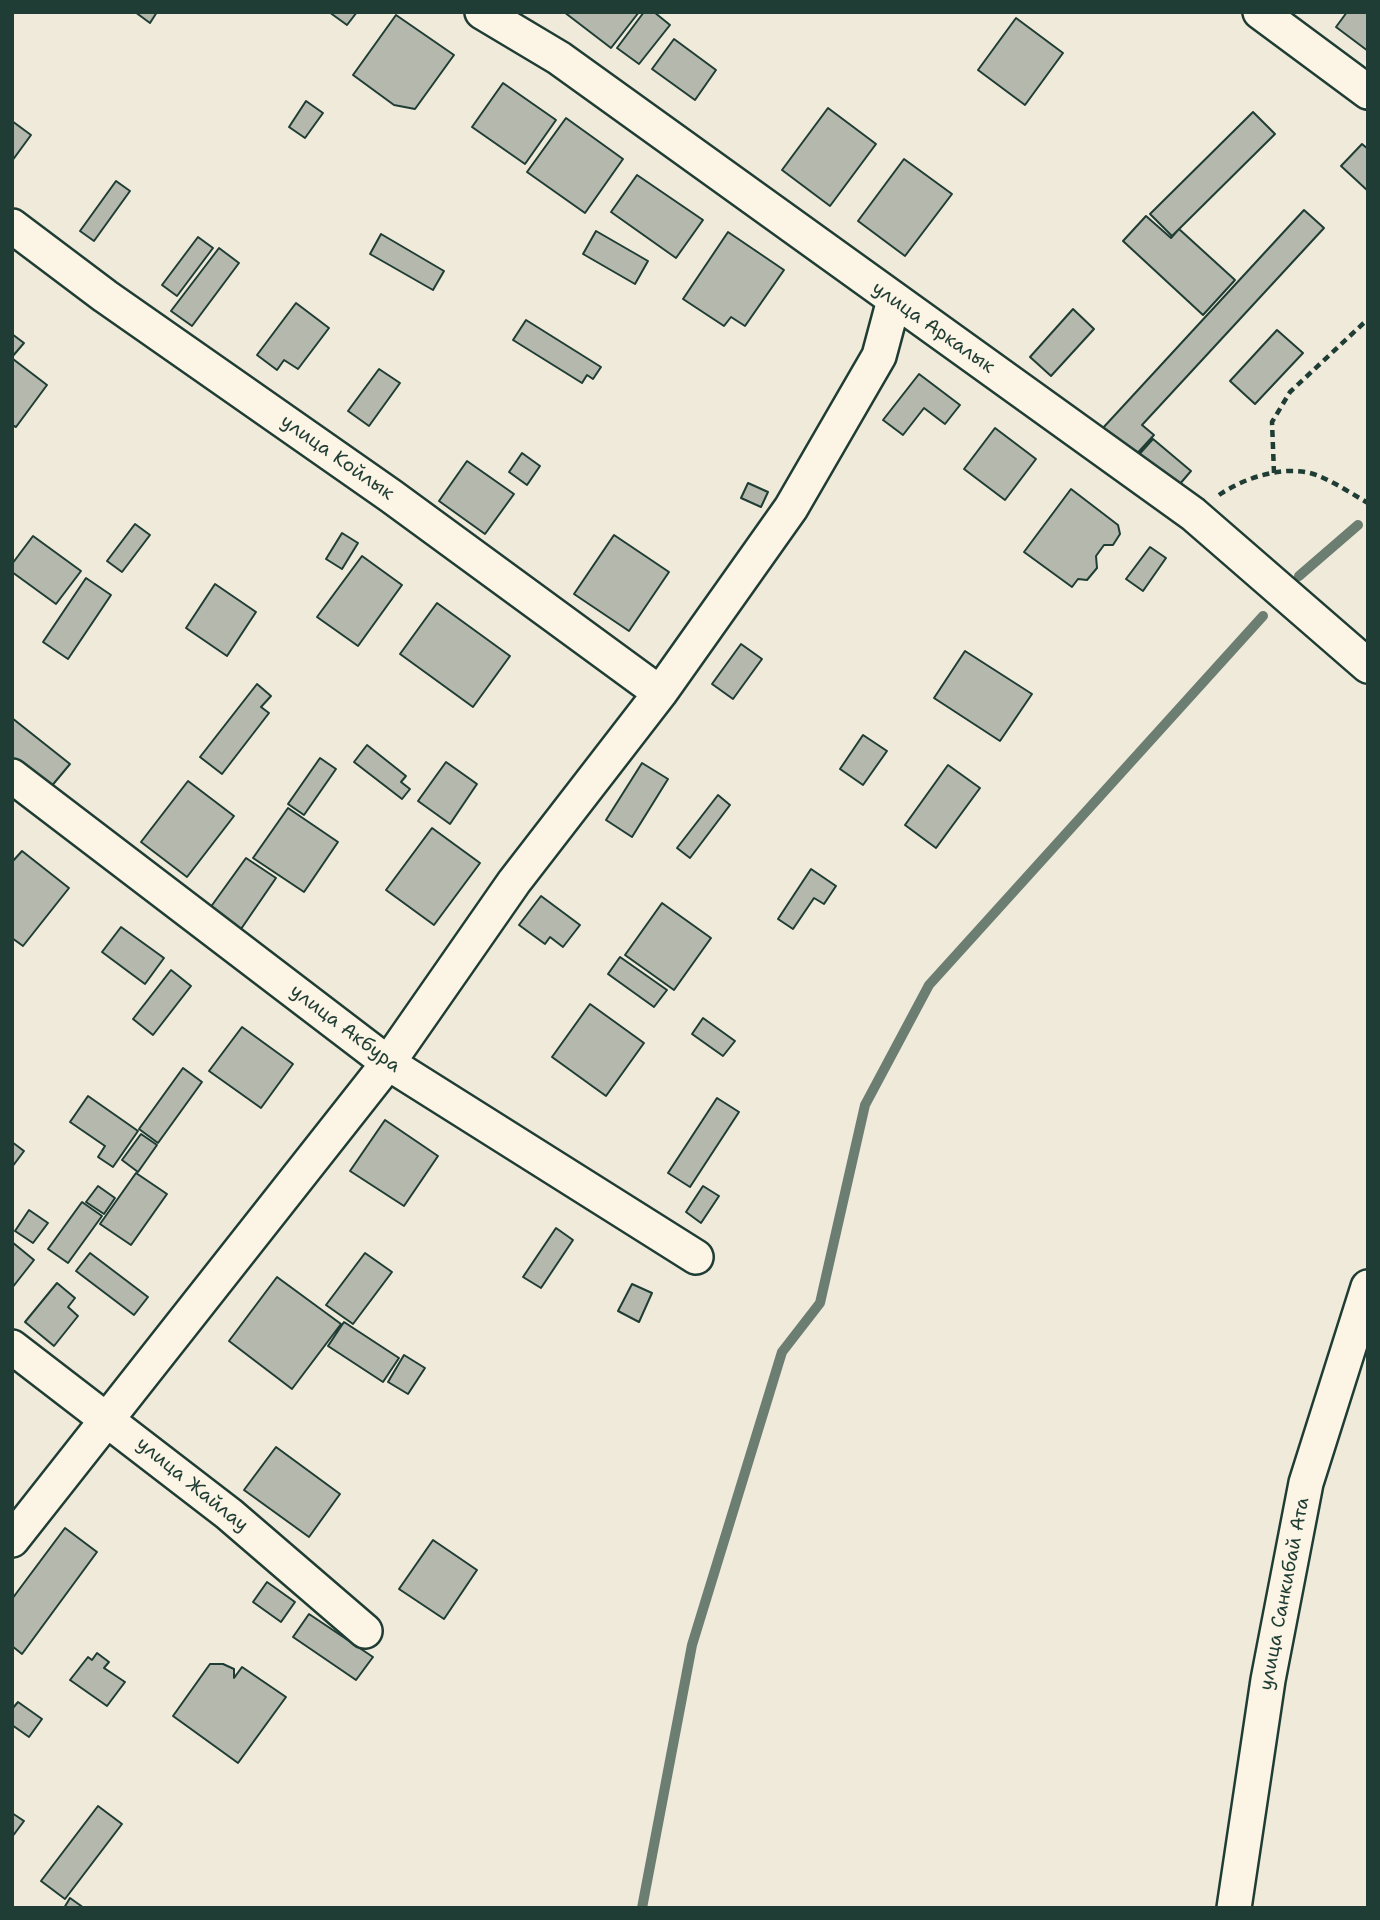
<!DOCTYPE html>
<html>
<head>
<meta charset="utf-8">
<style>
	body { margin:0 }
	#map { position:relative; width:1380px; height:1920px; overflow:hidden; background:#efeada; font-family:"Shantell Sans",sans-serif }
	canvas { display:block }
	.frame { position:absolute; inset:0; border:14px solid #1f3d34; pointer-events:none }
</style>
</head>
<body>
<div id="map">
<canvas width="1380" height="1920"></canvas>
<div class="frame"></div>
</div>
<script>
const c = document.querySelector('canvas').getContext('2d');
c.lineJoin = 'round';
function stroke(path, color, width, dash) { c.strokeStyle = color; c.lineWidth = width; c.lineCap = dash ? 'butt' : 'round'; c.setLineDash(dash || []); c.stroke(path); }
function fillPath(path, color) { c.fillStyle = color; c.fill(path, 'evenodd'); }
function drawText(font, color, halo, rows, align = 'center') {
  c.font = font + ' "Shantell Sans",sans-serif'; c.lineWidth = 6; c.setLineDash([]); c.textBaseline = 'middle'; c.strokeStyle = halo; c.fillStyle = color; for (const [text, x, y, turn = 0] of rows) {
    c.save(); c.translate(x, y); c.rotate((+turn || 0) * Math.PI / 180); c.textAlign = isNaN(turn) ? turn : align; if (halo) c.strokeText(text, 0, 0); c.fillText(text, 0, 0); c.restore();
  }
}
const stream = new Path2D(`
	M1299 576 1358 525
	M642 1908 692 1645 782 1352 820 1303 865 1105 929 985 1263 616`);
const building = new Path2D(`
	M135 12H157L150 23Z
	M329 12H357L347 25Z
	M564 12H639L611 48Z
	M644 12H654L670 25 639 64 617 48Z
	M1347 12H1368V51L1336 27Z
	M396 15 454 55 415 109 394 105 353 75Z
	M1016 18 1063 53 1025 105 978 70Z
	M674 39 716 70 695 100 652 69Z
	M503 83 556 120 525 164 472 127Z
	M306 101 323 113 305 138 289 127Z
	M828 108 876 144 830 206 782 170Z
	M1253 112 1275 134 1172 236 1150 214Z
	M566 118 623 159 585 213 527 172Z
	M12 121 31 135 12 161Z
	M1362 144 1368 149V191L1341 166Z
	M904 159 952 194 905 256 858 221Z
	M637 175 703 220 676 258 611 212Z
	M116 181 130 191 94 241 80 231Z
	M1304 210 1324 228 1142 425 1154 435 1133 458 1102 429Z
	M1146 216 1171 238 1179 229 1235 280 1203 315 1123 241Z
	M596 231 648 261 635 284 583 254Z
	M728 232 784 270 745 326 731 317 724 326 683 299Z
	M381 234 444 271 433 290 370 254Z
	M198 237 213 248 177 296 162 285Z
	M219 248 239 263 192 326 171 311Z
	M296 303 329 328 298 369 284 360 277 370 257 355Z
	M1073 309 1094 329 1051 376 1030 357Z
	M526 320 601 367 593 379 587 375 582 383 513 340Z
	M1277 330 1303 353 1255 404 1230 381Z
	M12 334 24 343 12 357Z
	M13 359 47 385 16 427 12 425Z
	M379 369 400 383 369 426 348 411Z
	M919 374 960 405 945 424 924 408 903 435 883 420Z
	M995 428 1036 459 1005 500 964 469Z
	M1153 439 1191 471 1173 492 1135 459Z
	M522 453 540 466 527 485 509 472Z
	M467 461 514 494 485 534 439 501Z
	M748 483 768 492 761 507 741 498Z
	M1071 489 1118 525 1120 534 1113 545H1104L1096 556 1097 568 1087 580 1078 579 1072 587 1024 552Z
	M135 524 150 535 122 572 107 561Z
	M342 533 358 543 342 569 326 559Z
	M614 535 669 572 629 631 574 594Z
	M33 536 81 571 56 604 12 572V564Z
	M1150 547 1166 558 1143 591 1126 579Z
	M362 556 402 585 358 646 317 617Z
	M86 578 111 595 68 659 43 642Z
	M215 584 256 612 227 656 186 628Z
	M437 603 510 656 473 707 400 654Z
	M741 644 762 659 733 699 712 684Z
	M965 651 1032 694 1000 741 934 698Z
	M257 684 271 696 261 707 269 713 222 774 200 757Z
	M12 718 70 764 50 788 12 759Z
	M863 735 887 751 863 785 840 769Z
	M367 745 406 776 401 782 410 789 402 799 354 762Z
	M320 758 336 769 304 815 288 804Z
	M446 762 477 784 450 824 418 801Z
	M642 763 668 779 632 837 606 820Z
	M948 765 980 788 936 848 905 825Z
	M188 781 234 816 187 877 141 842Z
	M718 795 730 805 690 858 677 848Z
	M288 808 338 842 304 892 253 858Z
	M432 828 480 863 434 925 386 890Z
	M22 851 69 888 23 946 12 938V862Z
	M246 858 276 878 241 929 210 908Z
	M811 869 836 886 824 904 814 898 793 929 778 919Z
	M541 896 580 925 563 947 550 937 545 944 519 925Z
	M662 903 711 938 674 990 625 955Z
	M121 927 164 958 145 984 102 952Z
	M620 957 667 990 654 1007 608 974Z
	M171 970 191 986 153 1035 133 1019Z
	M590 1004 644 1043 606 1096 552 1057Z
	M703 1018 735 1041 723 1056 692 1034Z
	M242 1027 293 1064 261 1108 209 1071Z
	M183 1068 202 1082 158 1143 139 1129Z
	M88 1096 138 1131 113 1167 98 1157 105 1146 70 1122Z
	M717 1098 739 1112 690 1187 668 1173Z
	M385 1120 438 1156 404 1206 350 1171Z
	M141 1134 157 1145 138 1172 122 1160Z
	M12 1142 24 1151 12 1167Z
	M136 1173 167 1194 131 1245 100 1224Z
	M98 1186 115 1198 104 1214 86 1202Z
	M703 1186 719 1196 701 1223 686 1212Z
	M82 1202 102 1216 68 1263 48 1249Z
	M29 1210 48 1223 33 1243 15 1231Z
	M556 1228 573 1240 541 1288 523 1277Z
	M12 1242 34 1260 12 1288Z
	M90 1253 148 1297 134 1315 76 1271Z
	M365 1253 392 1272 353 1324 326 1305Z
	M277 1277 341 1324 292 1389 229 1341Z
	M57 1283 75 1298 68 1307 78 1316 54 1346 25 1322Z
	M632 1284 652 1293 639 1322 618 1311Z
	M344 1322 399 1358 383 1382 328 1346Z
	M404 1355 425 1368 408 1394 388 1382Z
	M276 1447 340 1494 309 1537 244 1490Z
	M65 1528 97 1552 22 1654 12 1646V1599Z
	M433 1540 477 1570 444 1619 399 1589Z
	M267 1582 295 1602 281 1622 253 1602Z
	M309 1614 373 1657 356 1680 293 1637Z
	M97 1653 109 1662 104 1668 125 1682 107 1706 70 1680 88 1657 92 1660Z
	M210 1664H223L234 1669V1678L242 1667 286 1697 238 1763 173 1716Z
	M18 1702 42 1719 29 1737 12 1725V1709Z
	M98 1806 122 1824 65 1899 41 1881Z
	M12 1813 24 1821 12 1837Z
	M70 1898 84 1908H64Z`);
const path = new Path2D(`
	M1274 473 1272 422 1290 392 1368 319
	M1219 495C1245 477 1289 463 1319 476 1336 483 1352 494 1368 503`);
const minor = new Path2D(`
	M482 12 559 58 1193 514 1368 666
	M1260 12 1368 92
	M12 226 105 296 391 496 660 693
	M12 776 388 1063 696 1257
	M12 1347 229 1514 365 1631
	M12 1540 388 1063 514 882 660 693 791 508 879 356 894 300
	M1234 1908 1268 1680 1306 1483 1368 1287`);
const streetNames = [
	["улица Аркалык",933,328,35],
	["улица Койлык",337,458,35],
	["улица Акбура",345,1029,37],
	["улица Жайлау",192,1485,39],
	["улица Санкибай Ата",1285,1594,-79]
];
stroke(stream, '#6c7d71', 10);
fillPath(building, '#b5b9ad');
stroke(building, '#1f3d34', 2);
stroke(minor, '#1f3d34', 38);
stroke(path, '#1f3d34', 4.5, [7, 5]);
stroke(minor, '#fcf5e5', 33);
drawText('19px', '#1f3d34', '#fcf5e5', streetNames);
</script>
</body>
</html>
